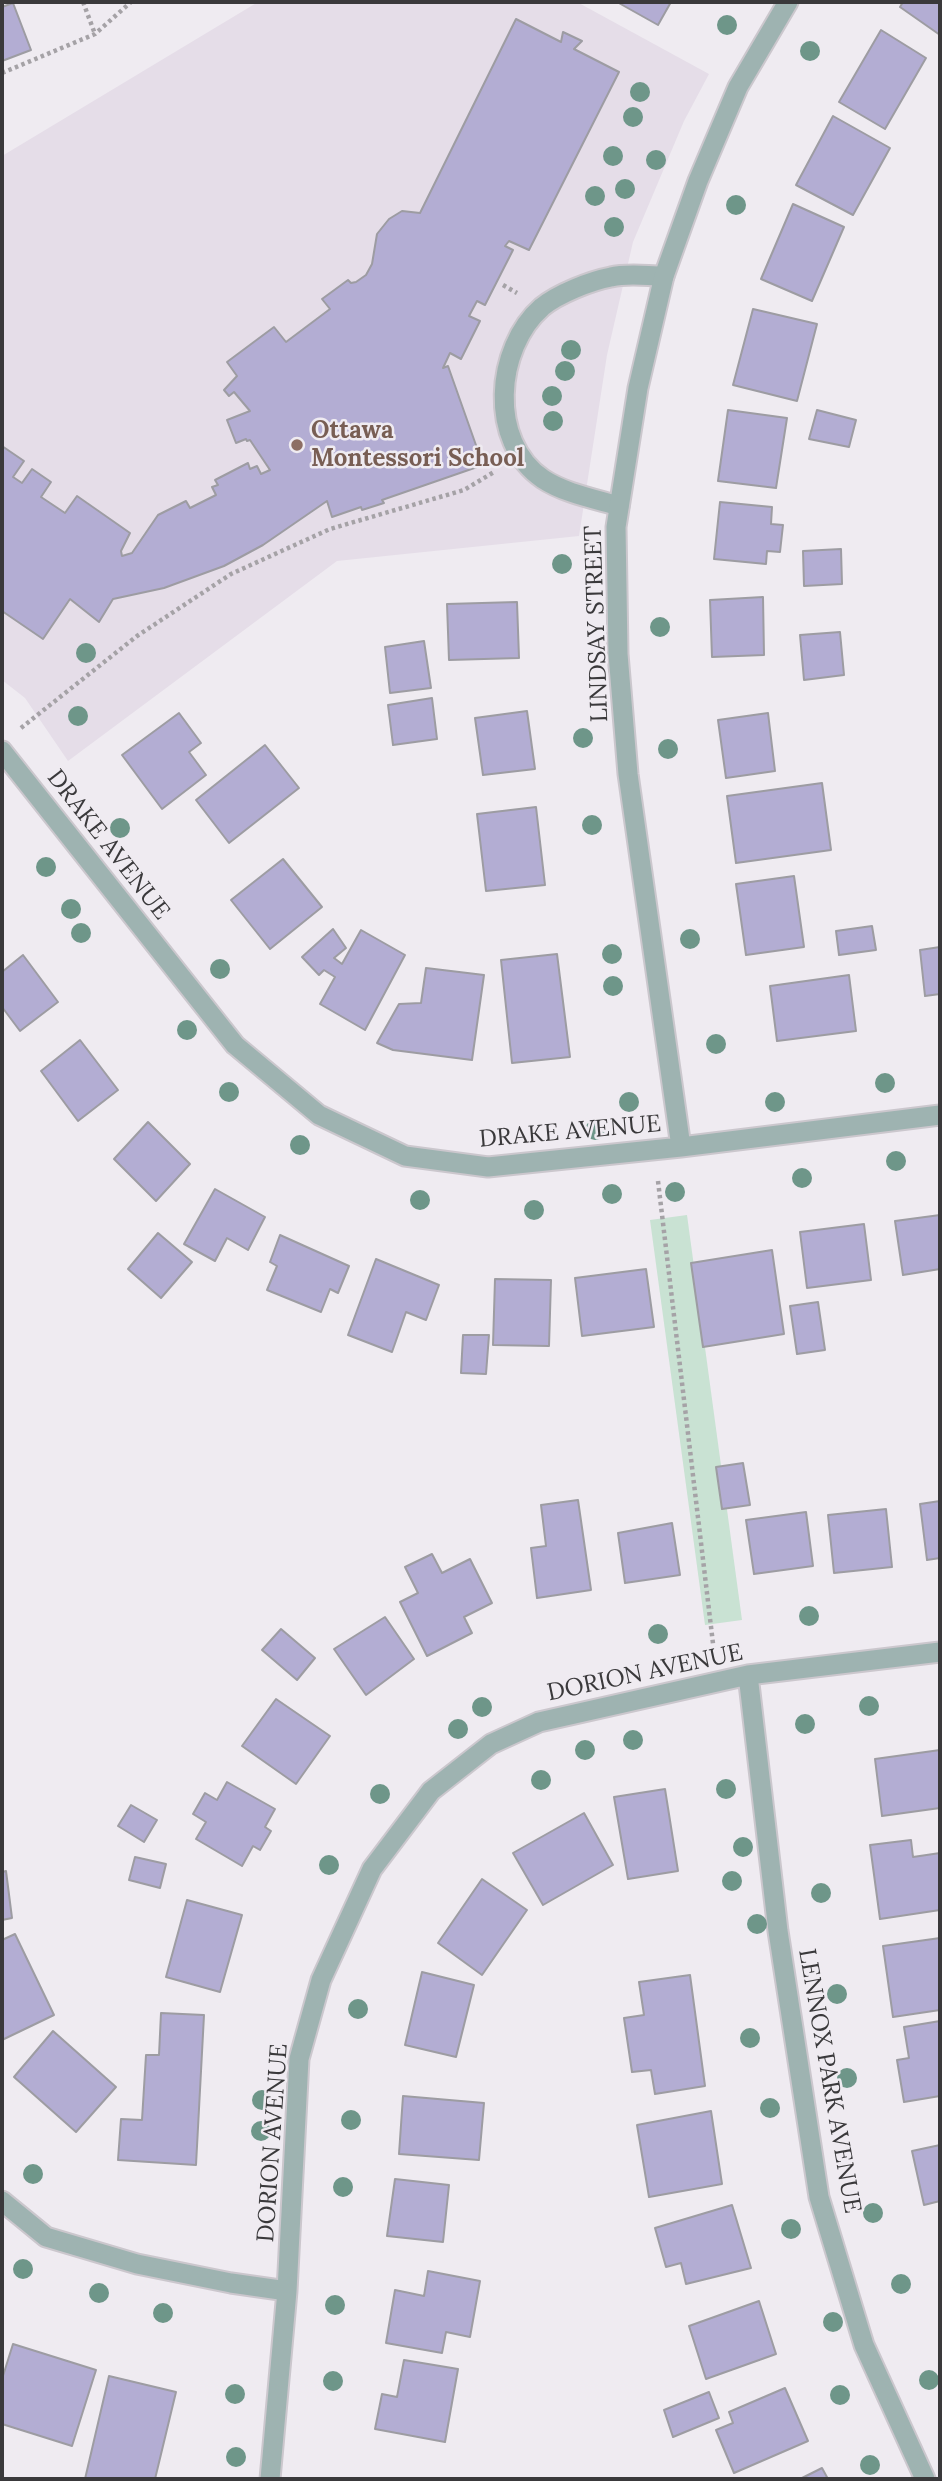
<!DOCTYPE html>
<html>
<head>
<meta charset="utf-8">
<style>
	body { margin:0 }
	#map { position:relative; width:942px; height:2481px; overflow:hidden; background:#efebf1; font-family:Lora,serif }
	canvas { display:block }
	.frame { position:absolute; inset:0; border:4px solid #3a393b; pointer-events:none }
</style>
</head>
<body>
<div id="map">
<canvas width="942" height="2481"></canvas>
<div class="frame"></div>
</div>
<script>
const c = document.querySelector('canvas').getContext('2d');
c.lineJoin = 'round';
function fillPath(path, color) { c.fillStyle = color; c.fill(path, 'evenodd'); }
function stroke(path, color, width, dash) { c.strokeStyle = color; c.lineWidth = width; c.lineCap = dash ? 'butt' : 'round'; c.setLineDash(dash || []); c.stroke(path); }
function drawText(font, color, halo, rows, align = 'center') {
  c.font = font + ' Lora,serif'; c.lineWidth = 5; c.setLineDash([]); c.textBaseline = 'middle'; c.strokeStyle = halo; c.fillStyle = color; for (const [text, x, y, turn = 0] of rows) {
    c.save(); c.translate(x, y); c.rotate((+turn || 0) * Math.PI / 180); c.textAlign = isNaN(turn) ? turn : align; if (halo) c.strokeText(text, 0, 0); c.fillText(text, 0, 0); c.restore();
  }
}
const built = new Path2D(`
	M258 2H577L709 74 684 121 633 242 607 355 579 536 337 561 68 761 25 698 2 680V156Z`);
const green = new Path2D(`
	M687 1215 742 1620 705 1625 650 1220Z`);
const building = new Path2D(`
	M617 2H671L658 25Z
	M903 2H940V35L900 7Z
	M13 3 31 50 2 61V7Z
	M516 19 561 42 563 32 582 41 574 49 619 72 529 250 509 241 505 246 513 250 485 305 477 301 469 316 480 321 461 359 450 353 443 368 448 366 483 465 382 500 384 503 362 510 361 507 332 517 327 501 263 545 224 566 164 588 113 599 99 622 70 599 43 639 2 611V446L24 461 13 477 22 483 32 469 51 482 41 497 65 513 77 496 130 533 121 551 122 556 132 553 158 515 186 501 190 508 216 495 212 487 218 485 215 480 248 463 250 469 257 466 261 474 270 470 250 440 247 441 246 439 236 443 227 420 250 411 234 392 229 396 224 390 237 376 227 362 274 327 286 342 330 309 322 299 348 280 351 283 356 282 366 275 372 264 377 234 389 219 402 211 420 213Z
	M881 30 926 58 885 129 839 102Z
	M833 116 890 148 853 215 796 185Z
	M793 204 844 227 812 301 761 279Z
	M753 309 817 324 797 401 733 385Z
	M728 410 787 418 776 488 718 481Z
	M817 410 856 420 849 447 809 439Z
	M720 502 772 507 771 524 783 525 780 552 767 551 766 564 714 559Z
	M841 549 842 584 804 586 803 551Z
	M763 597 764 655 712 657 710 600Z
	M517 602 519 658 449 660 447 604Z
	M840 632 844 675 804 680 800 635Z
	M424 641 431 688 390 693 385 647Z
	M432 698 437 739 393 745 388 705Z
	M527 711 535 769 483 775 475 718Z
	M179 713 201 743 189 752 206 775 162 809 122 755Z
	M768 713 775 771 726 778 718 720Z
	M265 745 299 788 229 843 196 800Z
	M822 783 831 850 736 863 727 796Z
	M536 807 545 885 486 891 477 814Z
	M283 859 322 907 270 949 231 900Z
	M794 876 804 947 746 955 736 884Z
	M872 926 876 950 839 955 836 931Z
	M333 929 346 948 334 958 342 964 361 930 405 955 365 1030 320 1004 335 977 324 970 319 975 302 957Z
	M940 947V994L925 996 920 950Z
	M557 954 570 1057 512 1063 501 960Z
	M23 955 58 1002 20 1031 2 1007V972Z
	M426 968 484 975 472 1060 393 1050 377 1043 399 1004 421 1003Z
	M849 975 856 1031 777 1041 770 986Z
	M80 1040 118 1090 78 1121 41 1071Z
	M148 1122 190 1164 156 1201 114 1159Z
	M215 1189 265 1217 248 1250 227 1238 215 1261 184 1244Z
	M940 1215V1269L903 1275 895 1221Z
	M864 1224 871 1280 807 1288 800 1232Z
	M158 1233 192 1262 161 1298 128 1269Z
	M280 1235 349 1266 338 1293 330 1289 321 1312 267 1290 277 1266 270 1262Z
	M772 1250 784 1334 703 1347 691 1263Z
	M376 1259 439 1285 426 1320 406 1312 392 1352 348 1335Z
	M646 1269 654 1327 582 1336 575 1278Z
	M495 1279 551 1280 549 1346 493 1345Z
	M818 1302 825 1350 797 1354 790 1306Z
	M463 1335H489L486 1374 461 1373Z
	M743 1463 750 1505 722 1509 716 1467Z
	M578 1500 591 1590 537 1598 531 1548 546 1546 541 1505Z
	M940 1501V1558L927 1560 920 1504Z
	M886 1509 892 1567 834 1573 828 1515Z
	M806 1512 813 1566 754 1574 746 1520Z
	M672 1523 680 1575 625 1583 618 1533Z
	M432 1554 442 1573 470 1559 492 1603 464 1617 472 1633 427 1656 400 1602 418 1593 405 1567Z
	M385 1617 414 1659 366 1695 334 1649Z
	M281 1629 315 1658 297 1680 262 1650Z
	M276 1699 330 1736 296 1784 242 1746Z
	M940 1750V1808L882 1816 875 1759Z
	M227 1782 275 1809 265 1827 271 1831 260 1850 253 1846 242 1866 196 1839 206 1822 193 1814 205 1793 217 1800Z
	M665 1789 678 1871 628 1879 614 1797Z
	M131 1805 157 1820 144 1842 118 1826Z
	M584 1813 613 1865 543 1905 513 1853Z
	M911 1840 913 1857 940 1853V1910L880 1919 870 1845Z
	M135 1857 166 1864 160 1888 129 1880Z
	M6 1871 12 1918 2 1920V1872Z
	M482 1879 527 1910 482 1975 438 1943Z
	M187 1900 242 1915 220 1992 166 1977Z
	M15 1934 54 2015 2 2040V1940Z
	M940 1938V2010L893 2017 883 1946Z
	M422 1972 474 1985 456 2057 405 2045Z
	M690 1975 705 2086 655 2094 651 2070 632 2072 624 2018 644 2015 639 1982Z
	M161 2013 204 2015 196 2165 118 2160 121 2119 142 2120 146 2055H159Z
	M940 2021V2096L904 2102 897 2060 909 2058 904 2027Z
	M53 2031 116 2087 76 2132 14 2077Z
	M403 2096 484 2103 479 2160 399 2154Z
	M711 2111 722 2184 649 2197 637 2125Z
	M940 2145V2201L924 2205 912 2151Z
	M395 2179 449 2185 443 2242 387 2236Z
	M732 2205 751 2268 686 2284 681 2263 666 2267 655 2228Z
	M428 2271 480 2281 470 2337 446 2332 442 2353 386 2343 395 2290 424 2296Z
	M759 2301 776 2354 706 2379 689 2326Z
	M13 2344 96 2370 72 2446 2 2424V2379Z
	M404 2360 458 2369 445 2442 375 2429 382 2394 397 2397Z
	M109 2376 176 2392 155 2479H85Z
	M785 2388 808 2441 734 2473 716 2430 733 2423 729 2412Z
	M709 2392 719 2418 673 2437 664 2410Z
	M822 2468 828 2479H800Z`);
const path = new Path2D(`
	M83 2 95 34
	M2 73 95 34 131 2
	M503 285 517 293
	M21 728 137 636 231 574 330 529 464 490 494 472
	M658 1181 714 1652`);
const service = new Path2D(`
	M619 506C595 499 564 493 543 479 488 442 495 348 542 307 558 294 590 281 611 277 627 273 647 276 664 276`);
const minor = new Path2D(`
	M2 751 235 1045 319 1115 405 1156 488 1167 681 1147 940 1115
	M681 1147 628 774 618 654 616 527 638 388 664 276 698 181 738 87 788 2
	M748 1675 778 1931 819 2197 864 2345 925 2479
	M2 2201 46 2237 137 2264 231 2283 287 2291
	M270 2479 287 2291 299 2059 321 1980 372 1869 431 1791 491 1744 539 1722 748 1675 940 1652`);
const trees = [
	[727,25],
	[810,51],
	[640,92],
	[633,117],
	[613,156],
	[656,160],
	[625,189],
	[595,196],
	[736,205],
	[614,227],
	[571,350],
	[565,371],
	[552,396],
	[553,421],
	[562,564],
	[660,627],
	[86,653],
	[78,716],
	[583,738],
	[668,749],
	[592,825],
	[120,828],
	[46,867],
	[71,909],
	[81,933],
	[690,939],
	[612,954],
	[220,969],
	[613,986],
	[187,1030],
	[716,1044],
	[885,1083],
	[229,1092],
	[629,1102],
	[775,1102],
	[595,1130],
	[300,1145],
	[896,1161],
	[802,1178],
	[675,1192],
	[612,1194],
	[420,1200],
	[534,1210],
	[809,1616],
	[658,1634],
	[869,1706],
	[482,1707],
	[805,1724],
	[458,1729],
	[633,1740],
	[585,1750],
	[541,1780],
	[726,1789],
	[380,1794],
	[743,1847],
	[329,1865],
	[732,1881],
	[821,1893],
	[757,1924],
	[837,1994],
	[358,2009],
	[750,2038],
	[847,2078],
	[262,2100],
	[770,2108],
	[351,2120],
	[261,2131],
	[33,2174],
	[343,2187],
	[873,2213],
	[791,2229],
	[23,2269],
	[901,2284],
	[99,2293],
	[335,2305],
	[163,2313],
	[833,2322],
	[929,2380],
	[333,2381],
	[235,2394],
	[840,2395],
	[236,2457],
	[870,2465]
];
const markers = [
	[297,445,7,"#8d6e63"]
];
const educationNames = [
	["Ottawa",311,431],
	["Montessori School",311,459]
];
const streetNames = [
	["LINDSAY STREET",597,624,-92],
	["DRAKE AVENUE",108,845,52],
	["DRAKE AVENUE",570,1132,-5],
	["DORION AVENUE",645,1673,-12],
	["LENNOX PARK AVENUE",829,2081,80],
	["DORION AVENUE",273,2143,-86]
];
fillPath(built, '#e5dde8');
fillPath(green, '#c9e2d3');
fillPath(building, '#b3add3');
stroke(building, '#9d9ca2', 2);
stroke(service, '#cbc7cd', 23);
stroke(minor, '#cbc7cd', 23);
stroke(path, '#a5a2a6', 4.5, [3.5, 3.5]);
stroke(service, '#9eb3b1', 19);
stroke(minor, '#9eb3b1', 19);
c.fillStyle = '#6e9689';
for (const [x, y] of trees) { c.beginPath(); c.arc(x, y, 10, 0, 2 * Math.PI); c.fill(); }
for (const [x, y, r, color] of markers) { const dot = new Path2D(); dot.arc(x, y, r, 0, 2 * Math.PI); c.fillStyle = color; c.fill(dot); stroke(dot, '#efebf1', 2.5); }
drawText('bold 24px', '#785e54', '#efebf1', educationNames, 'left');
drawText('24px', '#3a393b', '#efebf1', streetNames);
</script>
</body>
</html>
